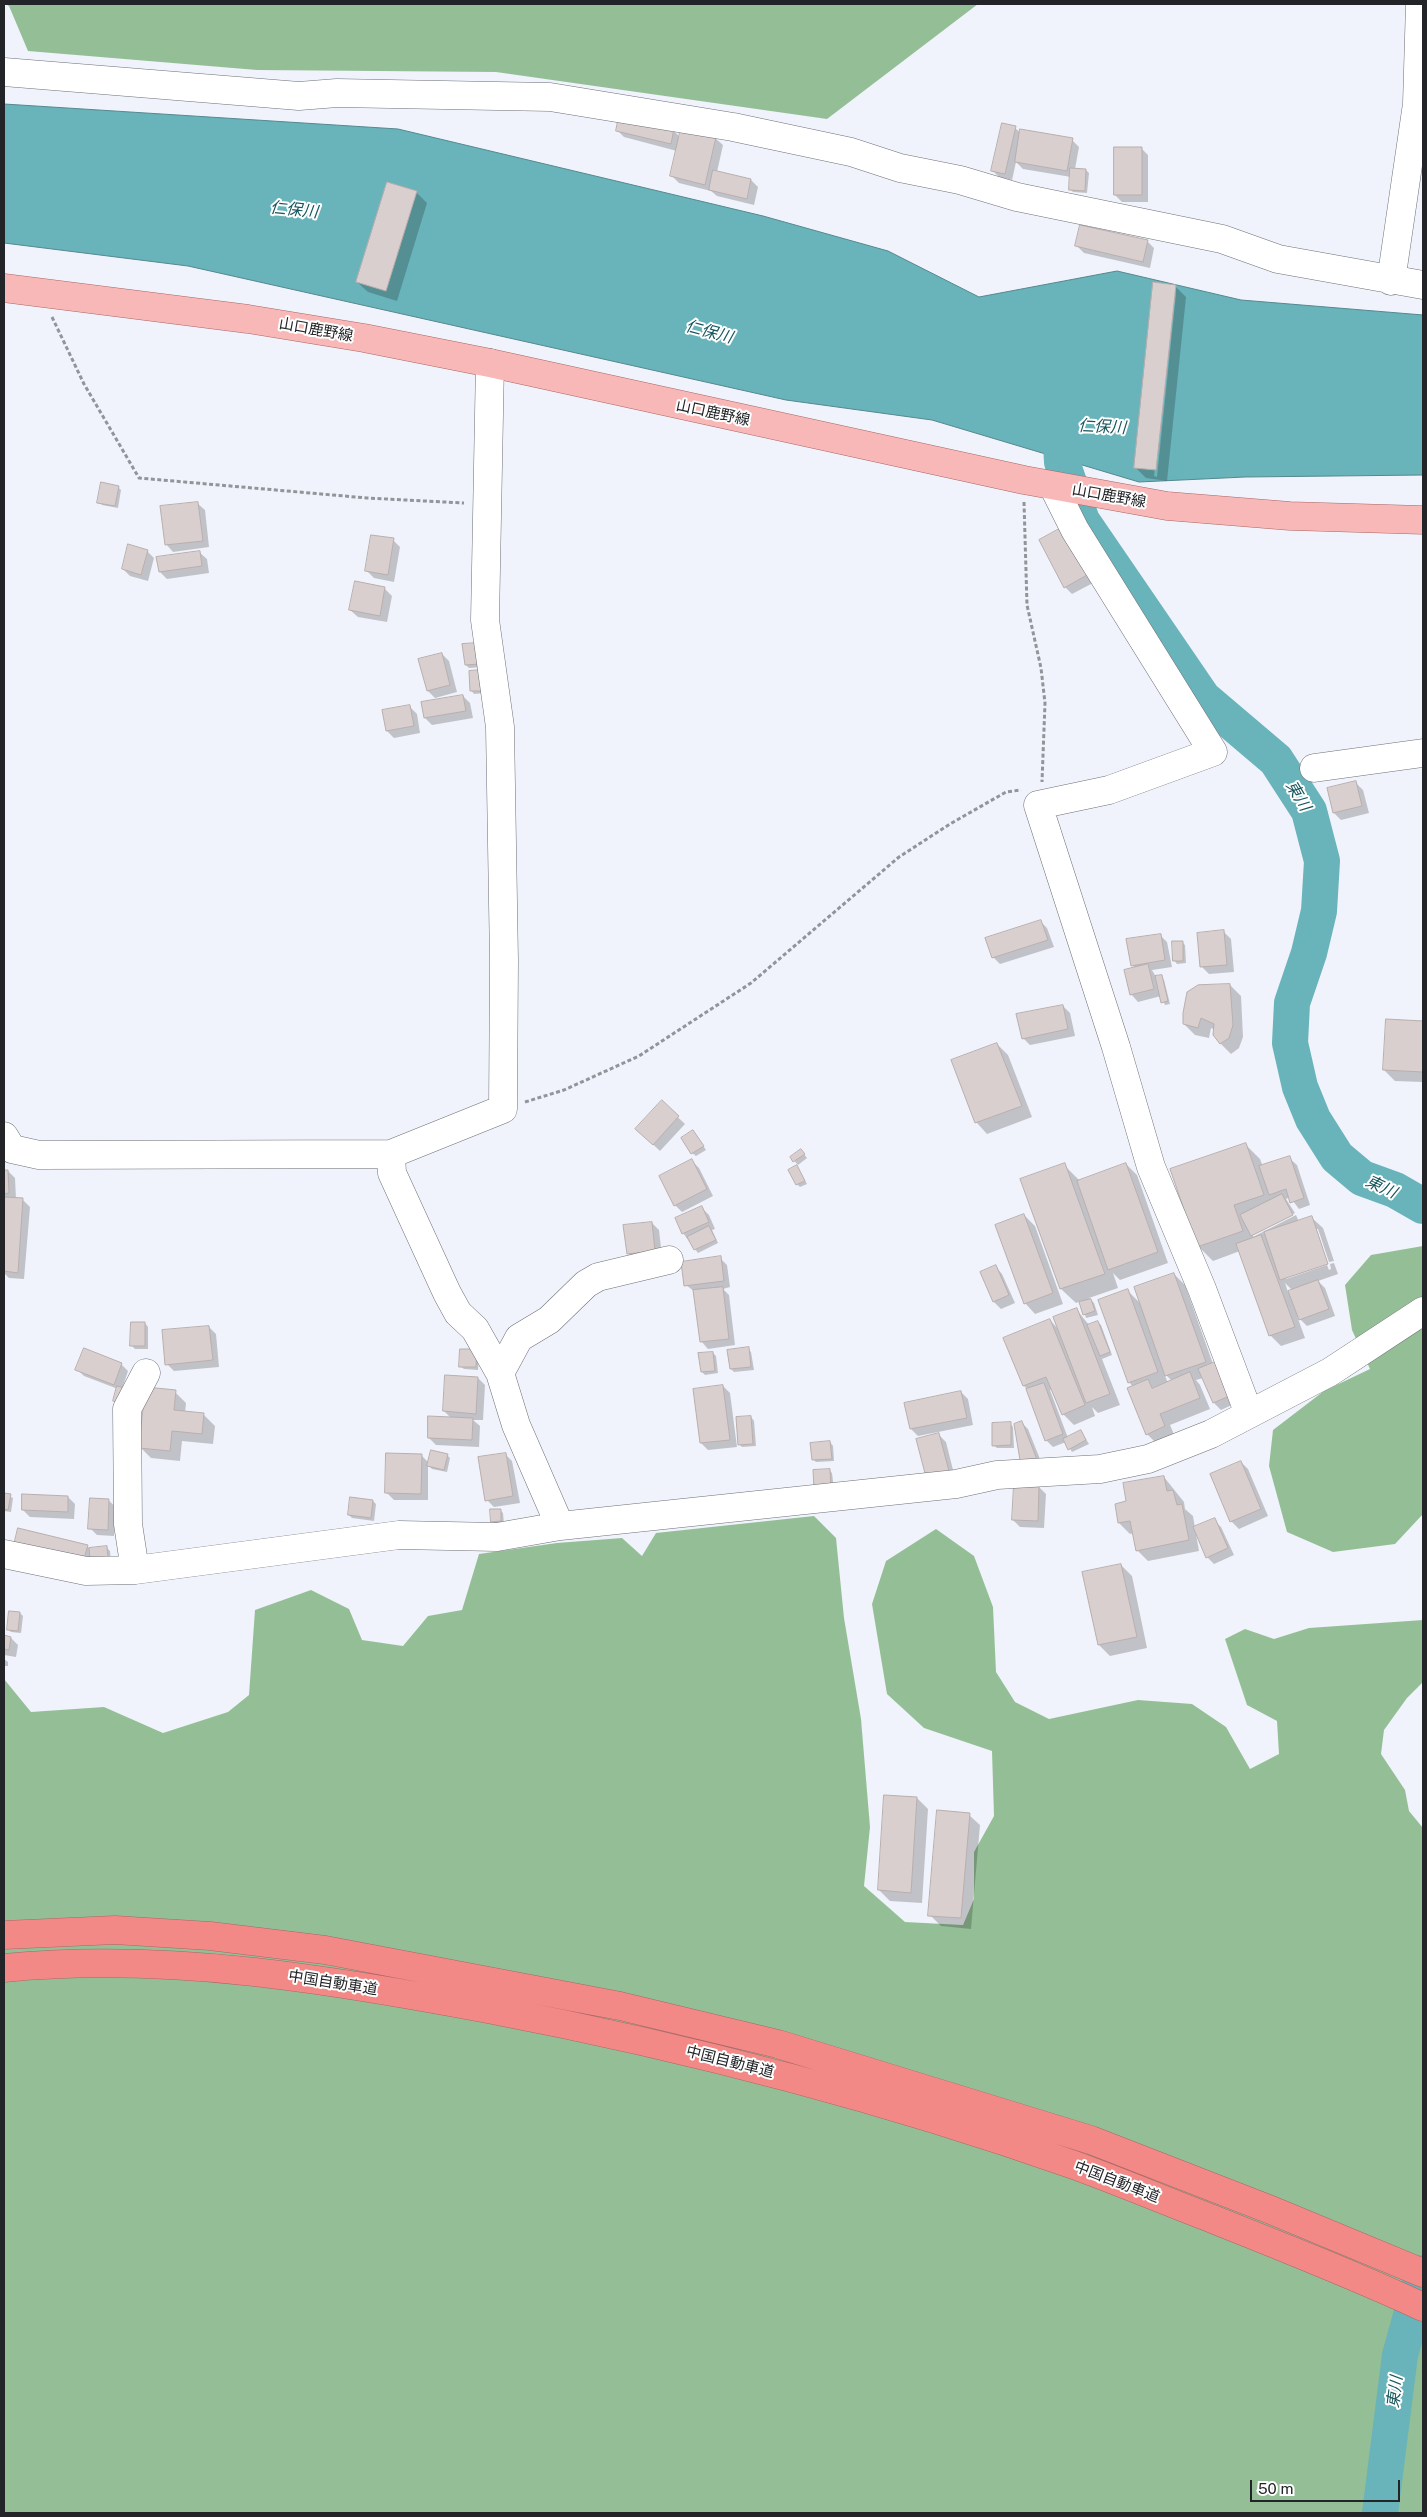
<!DOCTYPE html>
<html>
<head>
<meta charset="utf-8">
<style>
	body { margin:0 }
	#map { position:relative; width:1427px; height:2517px; overflow:hidden; background:#f0f3fb; font-family:"Public Sans",sans-serif }
	canvas { display:block }
	.frame { position:absolute; inset:0; border:5px solid #232427; pointer-events:none }
	.scale { position:absolute; left:1250px; top:2480px; width:150px; height:22px; box-sizing:border-box; border:2px solid #232427; border-top:0; padding-left:6px; font-size:15px; line-height:18px; white-space:nowrap; color:#232427; -webkit-text-stroke:4px #fff; paint-order:stroke }
</style>
</head>
<body>
<div id="map">
<canvas width="1427" height="2517"></canvas>
<div class="frame"></div>
<div class="scale">50 m</div>
</div>
<script>
const c = document.querySelector('canvas').getContext('2d');
c.lineJoin = 'round';
function fillPath(path, color) { c.fillStyle = color; c.fill(path, 'evenodd'); }
function stroke(path, color, width, dash) { c.strokeStyle = color; c.lineWidth = width; c.lineCap = dash ? 'butt' : 'round'; c.setLineDash(dash || []); c.stroke(path); }
function drawText(font, color, halo, rows, align = 'center') {
  c.font = font + ' "Public Sans","Noto Sans JP",sans-serif'; c.lineWidth = 4; c.setLineDash([]); c.textBaseline = 'middle'; c.strokeStyle = halo; c.fillStyle = color; for (const [text, x, y, turn = 0] of rows) {
    c.save(); c.translate(x, y); c.rotate((+turn || 0) * Math.PI / 180); c.textAlign = isNaN(turn) ? turn : align; if (halo) c.strokeText(text, 0, 0); c.fillText(text, 0, 0); c.restore();
  }
}
const forest = new Path2D(`
	M5 4H978L827 119 496 72 257 70 28 51 9 6Z
	M1423 1246V1514L1395 1544 1333 1552 1287 1532 1269 1466 1273 1430 1324 1391 1370 1369 1352 1330 1345 1285 1371 1255Z
	M814 1516 836 1538 844 1618 861 1719 870 1827 864 1886 905 1922 963 1925 974 1899V1852L994 1816 992 1751 924 1728 887 1694 872 1604 886 1561 936 1529 974 1556 993 1607 996 1672 1015 1702 1049 1719 1138 1700 1192 1704 1226 1727 1250 1769 1279 1754 1277 1721 1247 1705 1225 1639 1245 1629 1274 1639 1309 1628 1423 1620V1682L1407 1698 1384 1730 1381 1754 1405 1790 1409 1811 1423 1828V2513H4V1679L31 1712 104 1707 163 1733 228 1712 249 1695 255 1610 311 1590 349 1609 362 1640 403 1646 428 1616 462 1610 479 1554 557 1543 622 1538 642 1556 656 1533Z`);
const water = new Path2D(`
	M4 104 398 129 763 216 888 251 979 297 1117 271 1241 300 1423 315V475L1245 477 1139 482 932 420 786 400 188 266 4 243Z`);
const shadow = new Path2D(`
	M1015 128 1021 133 1072 140 1079 147 1075 169 1086 170 1089 173 1087 193 1073 192 1070 189 1071 177 1023 169 1016 162 1012 180 999 177 992 170Z
	M617 130 674 131 680 137 715 138 723 145 717 172 751 180 758 187 754 205 717 196 711 191 679 183 672 176 677 151 624 137Z
	M1141 148 1148 155V202H1122L1115 195Z
	M416 192 427 203 397 301 368 292 357 282Z
	M1147 241 1154 248 1150 268 1084 253 1077 246Z
	M1175 286 1186 297 1167 481 1146 478 1135 467ZM1174 294H1176L1157 477 1154 476Z
	M118 487 121 490 118 508 102 505 99 502Z
	M197 503 205 510 209 547 173 552 166 544Z
	M1068 536 1093 583 1072 594 1065 587Z
	M393 540 400 547 394 582 374 578 367 571Z
	M147 551 154 558 148 581 130 576 123 569Z
	M199 552 207 559 209 573 167 579 160 572Z
	M356 583 385 589 392 596 387 622 358 617 350 610Z
	M464 646 482 667 469 668 466 665Z
	M442 654 449 661 457 692 435 698 428 691Z
	M470 672 485 693 474 694 471 690Z
	M463 696 470 703 473 718 432 725 425 718Z
	M410 707 417 714 420 733 394 738 387 731 383 711Z
	M1356 783 1363 790 1369 813 1341 820 1334 813Z
	M1040 921 1047 928 1054 947 1000 964 993 957Z
	M1224 932 1231 939 1234 972 1209 974 1202 967Z
	M1160 935 1167 942 1172 967 1152 970 1156 977 1161 976 1164 980 1170 1004 1165 1005 1161 996 1138 1002 1131 994 1136 969 1132 965Z
	M1182 942 1185 945 1186 963 1177 964 1174 960Z
	M1230 985 1241 996 1243 1037 1239 1048 1231 1054 1220 1043 1215 1030 1211 1028 1209 1038 1195 1035 1184 1024Z
	M1063 1006 1070 1013 1075 1036 1030 1045 1023 1038Z
	M1387 1021 1423 1022V1082L1395 1081 1384 1070Z
	M997 1044 1008 1055 1032 1117 987 1134 977 1123 953 1061Z
	M662 1102 685 1124 660 1151 644 1136Z
	M696 1135 706 1150 696 1156 692 1153Z
	M1246 1145 1260 1159 1263 1167 1289 1158 1297 1165 1310 1205 1299 1209 1290 1197 1286 1199 1295 1213 1253 1234V1237L1296 1215 1299 1222 1312 1218 1323 1228 1334 1261 1329 1262 1318 1229H1315L1286 1279 1327 1265 1329 1270 1331 1269 1330 1264 1334 1263 1338 1274 1318 1281 1325 1288 1335 1316 1307 1326 1297 1316 1305 1338 1281 1346 1270 1335 1240 1251 1213 1261 1198 1246ZM1285 1283 1293 1291 1288 1292Z
	M804 1154 807 1158 798 1165 791 1157Z
	M692 1161 699 1168 713 1196 682 1212 675 1205Z
	M1126 1164 1137 1175 1168 1263 1120 1280 1113 1273 1118 1288 1089 1298 1094 1303 1098 1315 1086 1318 1081 1301 1076 1303 1061 1289 1064 1165 1080 1181Z
	M797 1166 807 1184 800 1187 797 1184Z
	M4 1171H8L15 1178 16 1199 23 1200 30 1207 24 1279 9 1278 4 1273 6 1200H4Z
	M702 1208 709 1215 715 1229 712 1230 718 1243 698 1253 683 1233Z
	M1024 1215 1035 1226 1063 1304 1035 1314 1025 1303Z
	M652 1223 659 1230 662 1257 635 1260 628 1253Z
	M720 1258 727 1265 730 1287 723 1289 729 1295 735 1345 708 1349 701 1341 695 1292 686 1285Z
	M995 1266 1002 1274 1015 1303 1001 1309 994 1302 982 1272Z
	M1174 1274 1185 1285 1213 1364 1238 1402 1221 1410 1214 1403 1203 1378 1196 1380 1200 1385 1210 1409 1170 1425 1175 1437 1158 1445 1147 1434 1133 1387 1129 1382 1127 1290 1141 1304ZM1164 1373 1172 1381 1168 1383Z
	M1077 1310 1089 1325 1098 1322 1101 1325 1112 1355 1102 1359 1120 1405 1098 1413 1092 1407 1095 1416 1074 1425 1063 1414 1053 1389 1050 1390 1068 1438 1081 1431 1089 1444 1072 1452 1066 1442 1053 1447 1046 1440 1028 1390 1024 1386 1050 1320 1059 1330Z
	M145 1323 148 1327V1349H135L132 1346Z
	M209 1327 216 1334 219 1367 174 1371 167 1364Z
	M748 1349 751 1352 754 1370 734 1372 731 1369Z
	M713 1353 716 1356 718 1373 705 1375 702 1372Z
	M479 1354 478 1370 464 1369 460 1366Z
	M121 1364 128 1371 117 1404 114 1401 118 1389 84 1376 77 1369Z
	M478 1378 485 1385 483 1420H473L480 1426 479 1447 436 1445 429 1438 451 1418 444 1411Z
	M723 1386 730 1393 737 1447 708 1450 701 1443Z
	M175 1392 186 1403 185 1413 204 1415 215 1426 213 1444 182 1441 180 1461 151 1458 140 1447Z
	M961 1392 968 1399 973 1425 918 1436 911 1429Z
	M751 1417 754 1421 756 1446 742 1447 739 1444Z
	M1021 1422 1028 1429 1044 1469 1029 1473Z
	M1010 1423 1013 1427 1014 1448H997L993 1445Z
	M939 1435 946 1442 955 1478 935 1484Z
	M830 1442 833 1446 834 1461 816 1462 813 1459Z
	M505 1454 512 1461 520 1503 494 1507 487 1500Z
	M421 1455 429 1463 447 1455 450 1458 447 1472 432 1469 428 1465V1500H394L387 1493Z
	M1241 1462 1248 1469 1268 1516 1239 1529 1232 1522 1212 1475Z
	M829 1470 832 1473 834 1490 818 1491Z
	M1164 1477 1184 1502 1185 1509 1193 1516 1195 1528 1214 1520 1221 1527 1234 1555 1214 1564 1207 1557 1196 1534 1199 1551 1148 1561 1137 1550 1134 1533 1130 1534 1119 1523 1116 1505 1128 1502Z
	M1039 1487 1046 1494 1044 1528 1020 1527 1013 1520Z
	M4 1494 13 1498 11 1512 4 1511Z
	M68 1497 75 1504 74 1519 30 1517 23 1510Z
	M351 1498 373 1501 376 1504 374 1521 352 1518 349 1515Z
	M108 1500 116 1507 114 1536 97 1535 90 1528Z
	M500 1510 503 1513 504 1524H495L492 1521Z
	M87 1546 90 1549 107 1548 110 1551 111 1561 22 1552Z
	M1121 1565 1132 1576 1147 1648 1110 1656 1099 1645Z
	M20 1613 23 1616 21 1633 11 1632 8 1629Z
	M4 1636 11 1638 18 1645 16 1657 4 1655Z
	M4 1659 8 1662V1666H4Z
	M917 1798 928 1809 922 1903 890 1901 879 1890Z
	M969 1815 980 1825 971 1929 941 1926 930 1915Z`);
const river = new Path2D(`
	M1060 425 1062 462 1082 521 1203 698 1276 760 1309 811 1322 861 1319 911 1309 953 1292 1003 1290 1043 1300 1087 1313 1119 1337 1157 1362 1178 1395 1190 1423 1206
	M1380 2513 1400 2355 1423 2273`);
const building = new Path2D(`
	M619 116 674 129 671 144 616 131Z
	M1002 123 1016 126 1005 174 991 171Z
	M681 128 716 137 705 185 670 176Z
	M1020 129 1073 138 1067 171 1015 162Z
	M1114 147H1142V195H1114Z
	M1070 168 1086 169 1085 191 1069 190Z
	M713 170 751 179 747 199 709 190Z
	M387 182 417 191 386 291 356 282Z
	M1080 225 1148 240 1143 262 1075 246Z
	M1153 282 1176 285 1156 470 1134 468Z
	M101 482 119 486 115 506 97 503Z
	M198 502 203 541 165 545 160 506Z
	M1061 528 1087 575 1064 588 1039 540Z
	M371 535 394 538 388 575 365 571Z
	M128 544 148 550 141 575 122 569Z
	M200 551 202 566 159 572 156 557Z
	M355 581 385 587 380 616 349 610Z
	M478 643 480 664 465 665 462 644Z
	M442 653 450 685 427 691 418 659Z
	M481 670 482 691H470L469 671Z
	M463 695 466 711 424 718 421 702Z
	M410 705 414 726 386 731 382 710Z
	M1356 781 1362 806 1333 813 1327 788Z
	M1041 920 1048 940 992 958 985 938Z
	M1224 930 1227 965 1200 967 1197 933Z
	M1161 934 1165 960 1131 966 1126 939Z
	M1172 941H1183V961H1173Z
	M1148 964 1154 989 1130 995 1124 970Z
	M1162 975 1168 1001 1161 1003 1155 976Z
	M1230 984 1233 1025 1229 1038 1220 1044 1213 1035 1214 1024 1201 1018 1198 1028 1183 1024V1013L1187 992 1198 985Z
	M1063 1005 1068 1029 1022 1039 1016 1014Z
	M1386 1019 1423 1021V1072L1383 1070Z
	M997 1043 1022 1106 975 1123 951 1060Z
	M662 1100 679 1116 653 1145 635 1129Z
	M693 1130 704 1146 691 1154 681 1138Z
	M1246 1143 1264 1195 1234 1205 1243 1231 1197 1247 1170 1169Z
	M801 1149 805 1154 793 1162 790 1157Z
	M1290 1156 1304 1198 1290 1203 1286 1189 1269 1195 1259 1166Z
	M692 1159 707 1189 674 1206 659 1176Z
	M1065 1163 1105 1274 1060 1289 1020 1179Z
	M1126 1163 1158 1252 1108 1270 1077 1181Z
	M797 1165 805 1181 796 1185 788 1170Z
	M4 1170H8L9 1193 4 1194Z
	M1282 1194 1293 1215 1251 1236 1240 1215Z
	M5 1197 23 1198 18 1273 4 1271Z
	M702 1206 709 1222 682 1234 675 1218Z
	M1024 1214 1053 1293 1024 1304 995 1225Z
	M1312 1216 1328 1264 1280 1280 1264 1232Z
	M652 1222 655 1251 627 1254 623 1225Z
	M709 1226 716 1240 694 1250 687 1237Z
	M1261 1235 1295 1327 1269 1336 1236 1244Z
	M721 1256 724 1281 684 1286 681 1262Z
	M996 1265 1009 1295 993 1302 980 1272Z
	M1174 1273 1206 1362 1165 1376 1134 1287Z
	M1318 1280 1329 1309 1299 1320 1288 1291Z
	M723 1287 729 1339 700 1342 693 1290Z
	M1128 1289 1158 1372 1128 1383 1098 1300Z
	M1091 1299 1095 1311 1083 1315 1079 1302Z
	M1077 1308 1110 1394 1086 1403 1053 1317Z
	M1050 1319 1085 1405 1062 1415 1046 1377 1023 1386 1003 1338Z
	M1098 1321 1110 1352 1100 1356 1087 1325Z
	M131 1322H145V1346H130Z
	M209 1326 213 1360 165 1365 162 1330Z
	M749 1347 751 1367 730 1369 727 1350Z
	M84 1348 122 1363 114 1385 75 1370Z
	M460 1349H477L476 1367H459Z
	M713 1352 715 1371 701 1372 698 1353Z
	M1217 1361 1232 1395 1213 1403 1198 1369Z
	M1190 1372 1200 1398 1160 1414 1165 1426 1146 1435 1127 1388 1148 1379 1152 1388Z
	M445 1375 478 1377 476 1414 443 1411Z
	M1044 1383 1063 1434 1045 1441 1026 1389Z
	M723 1385 730 1440 700 1443 693 1389Z
	M117 1386 128 1389 123 1404 113 1401Z
	M146 1387 176 1390 174 1410 204 1413 202 1434 172 1431 170 1451 139 1448Z
	M961 1391 967 1418 910 1429 904 1403Z
	M428 1416 473 1418 472 1440 428 1438Z
	M751 1416 753 1444 738 1445 736 1417Z
	M1022 1421 1038 1462 1021 1466 1014 1424Z
	M1011 1422V1445L992 1446V1423Z
	M1081 1430 1086 1440 1068 1450 1063 1439Z
	M939 1433 949 1471 926 1477 916 1439Z
	M830 1441 832 1459 812 1460 810 1443Z
	M431 1450 448 1454 444 1470 427 1466Z
	M386 1453 422 1454 421 1494 385 1493Z
	M506 1453 513 1496 485 1501 478 1457Z
	M1241 1461 1261 1509 1230 1522 1210 1474Z
	M830 1469 831 1487 814 1488 813 1470Z
	M1164 1476 1167 1491 1173 1490 1177 1505 1182 1504 1189 1540 1136 1551 1130 1521 1118 1523 1115 1504 1126 1501 1123 1483Z
	M1014 1485 1039 1486 1038 1521 1012 1520Z
	M4 1493 11 1494 8 1510 4 1509Z
	M22 1494 68 1496V1512L22 1510Z
	M350 1497 373 1500 371 1518 348 1515Z
	M90 1498 109 1499 108 1530 88 1529Z
	M490 1509H501V1521L491 1522Z
	M1215 1518 1228 1548 1206 1558 1193 1527Z
	M18 1528 88 1545 83 1562 14 1545Z
	M107 1546 108 1558 90 1560 89 1548Z
	M1121 1564 1137 1637 1098 1645 1082 1572Z
	M9 1611 20 1612 18 1631 7 1630Z
	M4 1635 11 1637 9 1650 4 1649Z
	M884 1795 917 1797 911 1893 878 1890Z
	M937 1810 970 1813 961 1918 928 1916Z`);
const path = new Path2D(`
	M52 317 84 384 139 478 367 498 464 503
	M1024 502 1027 605 1041 668 1045 703 1042 782
	M525 1102 564 1090 639 1056 751 983 899 857 950 824 1006 792 1021 790`);
const minor = new Path2D(`
	M4 72 299 96 337 93 550 97 733 127 851 152 900 168 960 180 1017 197 1222 239 1278 259 1423 285
	M1391 281 1417 104 1420 4
	M1053 486 1075 530 1213 752 1109 790 1038 805 1116 1047 1151 1167 1202 1289 1249 1414
	M1314 768 1423 753
	M4 1136 12 1149 39 1155 391 1154 503 1109 504 961 500 727 485 620 490 363
	M391 1154 392 1173 447 1293 458 1313 475 1329 500 1373 516 1425 560 1526
	M500 1373 519 1338 549 1320 586 1284 598 1277 669 1260
	M4 1554 86 1571 135 1570 399 1535 497 1537 560 1526 956 1484 997 1475 1100 1469 1148 1459 1211 1434 1330 1372 1423 1311
	M135 1570 128 1524 127 1409 146 1373`);
const major = new Path2D(`
	M4 288 248 319 364 338 490 363 1024 480 1167 506 1290 516 1423 520`);
const highway = new Path2D(`
	M4 1935 115 1930 210 1936 325 1950 620 2006 778 2044 1091 2140 1271 2210 1423 2273
	M4 1968C166 1952 329 1979 488 2009 687 2047 883 2098 1074 2165 1118 2181 1161 2199 1205 2216 1278 2245 1352 2274 1423 2307`);
const streetNames = [
	["山口鹿野線",316,330,10],
	["山口鹿野線",713,413,12],
	["山口鹿野線",1109,496,10],
	["中国自動車道",333,1983,9],
	["中国自動車道",730,2062,14],
	["中国自動車道",1117,2182,21]
];
const waterNames = [
	["仁保川",294,210,6],
	["仁保川",709,332,15],
	["仁保川",1102,427,3],
	["東川",1298,796,59],
	["東川",1381,1187,25],
	["東川",1395,2392,-83]
];
fillPath(forest, '#94bf96');
fillPath(water, '#69b3ba');
stroke(water, '#54888e', 1);
fillPath(shadow, '#0003');
stroke(river, '#69b3ba', 36);
fillPath(building, '#d9cfce');
stroke(building, '#b8aead', 1);
stroke(minor, '#6d7077', 29);
stroke(major, '#aa6665', 29);
stroke(highway, '#aa6665', 29);
stroke(path, '#92949a', 3, [4, 2.5]);
stroke(minor, '#fff', 28);
stroke(major, '#f8b8b7', 28);
stroke(highway, '#f38987', 28);
drawText('15px', '#232427', '#fff', streetNames);
drawText('italic 16px', '#17565c', '#fff', waterNames);
</script>
</body>
</html>
